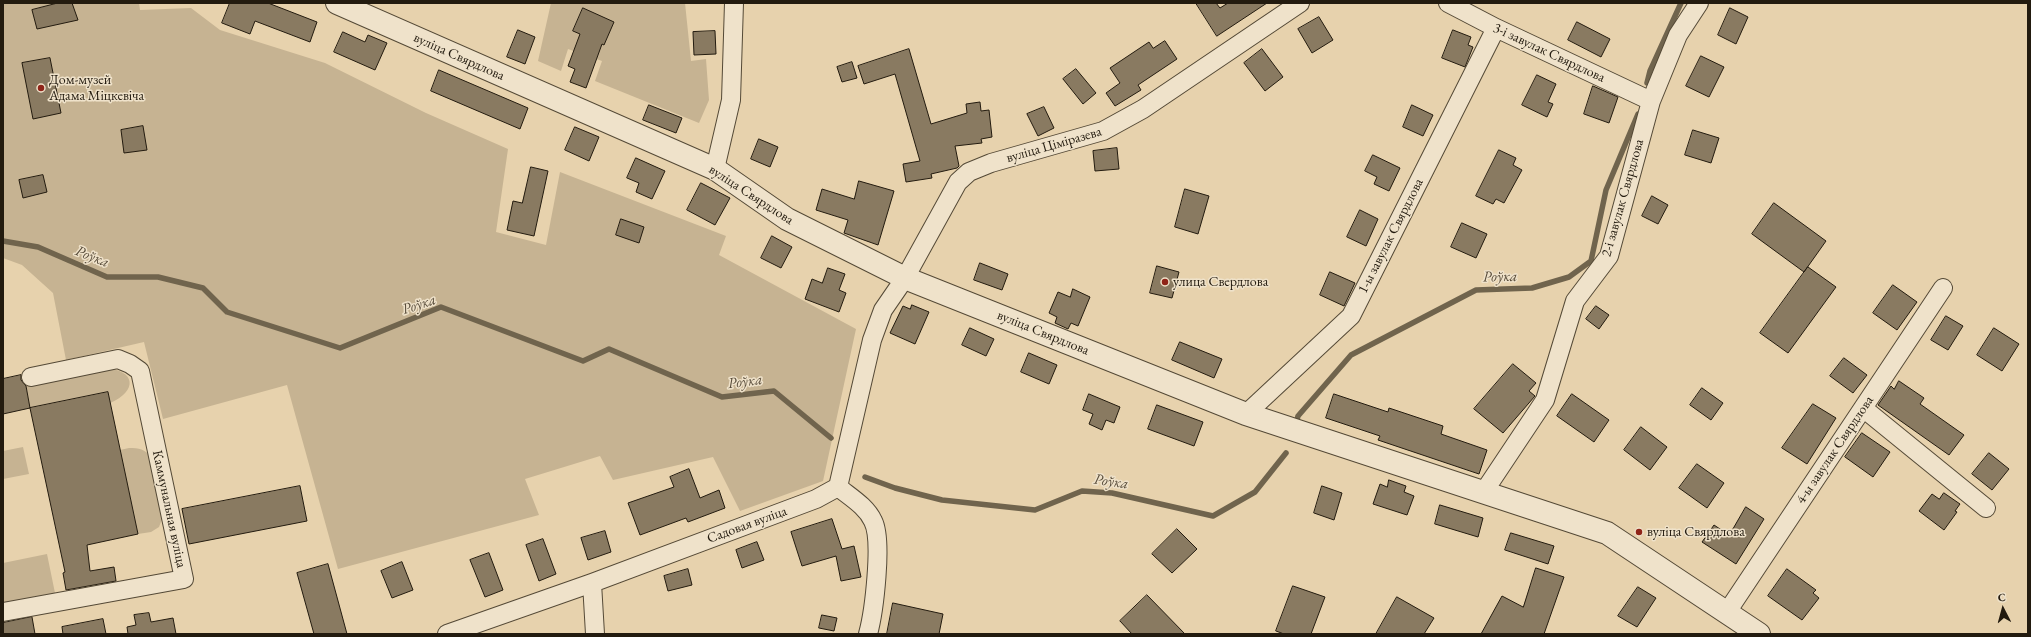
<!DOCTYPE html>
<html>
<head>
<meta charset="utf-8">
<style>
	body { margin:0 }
	#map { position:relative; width:2031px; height:637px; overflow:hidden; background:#e7d2ad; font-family:"EB Garamond",serif }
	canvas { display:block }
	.frame { position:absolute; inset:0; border:4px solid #231b0f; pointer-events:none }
	.north { position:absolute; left:1983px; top:589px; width:40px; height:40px; -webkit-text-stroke:3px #efe2ca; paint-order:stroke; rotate:354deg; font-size:11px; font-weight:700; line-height:16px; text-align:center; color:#231b0f }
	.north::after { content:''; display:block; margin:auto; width:14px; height:18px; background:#231b0f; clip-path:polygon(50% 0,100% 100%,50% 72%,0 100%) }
</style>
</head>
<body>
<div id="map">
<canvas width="2031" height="637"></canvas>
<div class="frame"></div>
<div class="north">С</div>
</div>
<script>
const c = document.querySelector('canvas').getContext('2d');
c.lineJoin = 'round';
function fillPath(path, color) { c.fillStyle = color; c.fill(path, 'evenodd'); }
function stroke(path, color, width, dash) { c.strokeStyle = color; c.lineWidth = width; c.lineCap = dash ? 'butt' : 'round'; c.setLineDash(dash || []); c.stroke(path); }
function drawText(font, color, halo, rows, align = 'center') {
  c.font = font + ' "EB Garamond",serif'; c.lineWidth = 3; c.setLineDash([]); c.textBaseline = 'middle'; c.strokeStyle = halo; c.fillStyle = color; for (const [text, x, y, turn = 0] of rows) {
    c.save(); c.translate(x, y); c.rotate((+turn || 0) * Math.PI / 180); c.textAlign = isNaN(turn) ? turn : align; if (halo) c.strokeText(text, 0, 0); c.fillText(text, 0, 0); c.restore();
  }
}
const green = new Path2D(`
	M3 3H139L140 10 191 8 220 30 325 63 426 113 508 149 496 232 546 245 560 172 726 236 719 255 856 329 823 481 740 511 713 457 613 480 600 456 525 479 539 515 338 569 287 385 163 419 144 342 66 360 53 293 22 265 3 258Z
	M551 3H685L691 61 706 59 709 100 699 123 595 81 602 61 568 49 561 71 538 61Z
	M105 368C136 370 138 391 110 403L108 392 30 408 26 385Z
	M23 447 29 474 3 479V451Z
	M129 448C139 448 145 449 151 457L164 514 159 527 151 532 138 534 120 450Z
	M47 554 55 593 3 603V563Z`);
const stream = new Path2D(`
	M1647 83 1650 71 1681 3
	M3 241 38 247 107 277H158L203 288 227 312 340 348 441 307 583 361 609 349 722 397 774 391 831 438
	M1296 424 1298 416 1351 355 1476 290 1532 288 1569 277 1591 261 1606 190 1638 114
	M865 477 895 488 942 500 1035 510 1082 491 1112 493 1213 516 1255 492 1286 453`);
const building = new Path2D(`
	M58 3H72L78 20 37 29 32 10Z
	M230 3H268L317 22 310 42 255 21 250 34 222 23Z
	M1196 3H1216L1220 8 1228 3H1267L1217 36Z
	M583 8 614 22 604 45 602 44 586 88 570 82 575 69 568 66 580 34 573 31Z
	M1730 8 1748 17 1736 44 1718 35Z
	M1319 17 1333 40 1312 53 1298 29Z
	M1577 22 1610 39 1601 57 1568 40Z
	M518 30 535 37 525 64 507 57Z
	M1453 30 1471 37 1468 45 1473 47 1465 67 1442 58Z
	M715 31 716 54 694 55 693 32Z
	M343 32 365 42 368 35 387 43 375 70 334 52Z
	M1165 41 1177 59 1138 85 1141 90 1115 106 1106 93 1120 83 1110 68 1149 42 1153 48Z
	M909 49 931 124 967 113 966 104 980 102 981 111 989 110 992 137 981 139 982 143 955 146 959 166 957 168 931 174 932 178 906 182 903 164 920 161 895 74 864 84 858 66Z
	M1262 49 1283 77 1265 91 1244 63Z
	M1701 56 1724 67 1709 97 1686 86Z
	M50 58 61 113 33 119 22 63Z
	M852 62 857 78 842 82 837 67Z
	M1076 69 1096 93 1083 104 1063 79Z
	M439 70 528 108 520 129 431 91Z
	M1537 75 1556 84 1548 102 1553 104 1547 117 1522 105Z
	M1593 86 1618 97 1609 123 1584 114Z
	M649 105 682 118 676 133 643 120Z
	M1412 105 1433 115 1423 136 1403 127Z
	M1044 107 1054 128 1038 136 1027 114Z
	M143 126 147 150 124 153 121 130Z
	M575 127 599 137 589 161 565 150Z
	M1693 130 1719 138 1711 163 1685 155Z
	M759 139 778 147 770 167 751 159Z
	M1117 148 1119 169 1095 171 1093 151Z
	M1499 150 1516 158 1513 165 1522 170 1504 203 1496 199 1493 204 1476 196Z
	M1373 155 1400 168 1389 191 1374 184 1377 177 1365 171Z
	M636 158 665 171 652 199 636 192 639 183 627 178Z
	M531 167 548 171 534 236 507 230 513 201 522 203Z
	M43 175 47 192 23 198 19 180Z
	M859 181 894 191 878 245 844 233 848 220 816 210 822 189 854 199Z
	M701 183 730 198 715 225 687 210Z
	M1185 189 1209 196 1198 234 1175 227Z
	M1652 196 1668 205 1658 224 1642 216Z
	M1774 203 1826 241 1804 272 1752 234Z
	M1360 210 1378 219 1366 246 1347 237Z
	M621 219 644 227 639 243 616 235Z
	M1462 223 1487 234 1476 258 1451 247Z
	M772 236 792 247 781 268 761 258Z
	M980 263 1008 274 1002 290 974 280Z
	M1157 266 1179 272 1172 298 1150 293Z
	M1808 267 1836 287 1788 353 1760 333Z
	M828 268 845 274 839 290 846 293 839 312 805 299 812 279 822 283Z
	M1330 272 1355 283 1344 306 1320 295Z
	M1893 285 1917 302 1897 330 1873 313Z
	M1073 289 1090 297 1078 326 1071 323 1068 329 1055 323 1057 317 1049 313 1058 292 1070 297Z
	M912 305 929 312 915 344 890 333 903 306 910 309Z
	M1596 306 1609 315 1599 329 1586 319Z
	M1946 316 1963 326 1948 350 1931 340Z
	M970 328 994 339 986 356 962 345Z
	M1994 328 2019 344 2002 371 1977 355Z
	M1180 342 1222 359 1214 378 1172 360Z
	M1029 353 1057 365 1049 384 1021 372Z
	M1844 358 1867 375 1853 393 1830 376Z
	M1513 364 1536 383 1529 391 1535 396 1503 433 1474 409Z
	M21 375V380L26 386 30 408 3 414V379Z
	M1899 381 1924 398 1920 404 1964 435 1949 455 1878 405 1891 386 1894 389Z
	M1702 388 1723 403 1711 420 1690 405Z
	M108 392 138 534 87 545 90 571 114 567 116 581 66 590 63 573 65 572 30 408Z
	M1089 394 1120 407 1114 423 1106 420 1102 430 1089 424 1093 414 1083 410Z
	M1334 394 1388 412 1389 408 1443 426 1441 434 1487 450 1479 474 1378 440 1380 436 1326 418Z
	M1572 394 1609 420 1594 442 1557 416Z
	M1813 404 1836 418 1807 464 1782 448Z
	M1157 405 1203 422 1194 446 1148 429Z
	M1641 427 1667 447 1650 470 1624 450Z
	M1862 433 1890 452 1873 477 1845 457Z
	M1989 453 2009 469 1992 490 1972 474Z
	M1697 464 1724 483 1707 508 1679 488Z
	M689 469 700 498 719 490 725 508 688 522 686 518 640 535 628 503 674 487 670 477Z
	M1389 480 1406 486 1404 492 1414 496 1407 515 1373 504 1380 484 1387 487Z
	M300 486 307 521 189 544 182 509Z
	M1322 486 1342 493 1334 520 1314 513Z
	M1944 493 1960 504 1955 511 1957 512 1944 530 1919 511 1932 494 1939 499Z
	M1440 505 1483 518 1478 537 1435 524Z
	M1746 507 1764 519 1736 564 1702 542 1714 525 1729 535Z
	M832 519 842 549 854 546 861 577 841 581 836 556 802 566 791 532Z
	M1177 529 1197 549 1172 573 1152 554Z
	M605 531 611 552 588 560 581 538Z
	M1511 533 1554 546 1548 564 1505 550Z
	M543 539 556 574 539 581 526 545Z
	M757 542 764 560 742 568 736 550Z
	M489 553 503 590 485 597 470 560Z
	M402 562 413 590 392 598 381 571Z
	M328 564 347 634H314L297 573Z
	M1536 568 1564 577 1544 634H1481L1502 596 1523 607Z
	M688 569 692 585 668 591 664 576Z
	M1787 569 1816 590 1813 593 1819 598 1802 620 1768 596Z
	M1293 586 1325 597 1311 634H1284L1276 631Z
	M1638 587 1656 598 1637 627 1618 616Z
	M1147 595 1185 634H1132L1120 621Z
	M1397 597 1434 618 1424 634H1376Z
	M893 603 943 614 939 634H887Z
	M149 613 151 622 173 618 176 634H128L127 627 136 625 134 615Z
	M822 615 837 618 834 631 819 628Z
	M32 617 35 634H3V623Z
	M103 619 106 634H63L62 627Z`);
const minor = new Path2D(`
	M1448 3 1496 28 1651 101
	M715 169 731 100 734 3
	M1863 408 1986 508
	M1246 414 1351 316 1496 28
	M838 487C850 497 866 506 873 521 883 540 874 612 868 634
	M1483 493 1545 400 1575 301 1609 256 1651 101 1678 35 1699 3
	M592 583 595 634
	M3 612 184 579 140 371 130 364 118 359 31 377
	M1727 612 1943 288
	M447 634 592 583 816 499 838 487 872 340 883 310 905 278 958 182 969 172 991 163 1103 131 1143 109 1300 3`);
const tertiary = new Path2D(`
	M337 3 715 169 787 219 905 278 1246 414 1607 533 1759 634`);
const markers = [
	[41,88,4,"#8f2418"],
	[1165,282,4,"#8f2418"],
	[1639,532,4,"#8f2418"]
];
const streetNames = [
	["3-і завулак Свярдлова",1549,53,25],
	["вуліца Свярдлова",459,57,24],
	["вуліца Ціміразева",1054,145,-16],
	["вуліца Свярдлова",751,195,33],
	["2-і завулак Свярдлова",1623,198,-74],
	["1-ы завулак Свярдлова",1391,236,-63],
	["вуліца Свярдлова",1043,333,22],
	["4-ы завулак Свярдлова",1835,450,-56],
	["Каммунальная вуліца",169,509,78],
	["Садовая вуліца",747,525,-20]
];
const poiNames = [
	["Дом-музей",49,80],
	["Адама Міцкевіча",49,96],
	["улица Свердлова",1173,282],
	["вуліца Свярдлова",1647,532]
];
const waterNames = [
	["Роўка",92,257,22],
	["Роўка",1500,277,-1],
	["Роўка",419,305,-18],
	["Роўка",745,382,-7],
	["Роўка",1111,482,8]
];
fillPath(green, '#c6b392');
stroke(stream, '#70644d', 5.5);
fillPath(building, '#897a61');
stroke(building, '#231b0f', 1);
stroke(minor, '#544936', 20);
stroke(tertiary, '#544936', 24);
stroke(minor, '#efe2ca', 18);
stroke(tertiary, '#efe2ca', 22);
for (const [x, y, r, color] of markers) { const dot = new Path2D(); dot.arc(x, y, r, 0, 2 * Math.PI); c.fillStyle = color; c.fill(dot); stroke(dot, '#efe2ca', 1.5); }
drawText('14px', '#231b0f', '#efe2ca', streetNames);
drawText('14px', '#231b0f', '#efe2ca', poiNames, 'left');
drawText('italic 15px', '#574b39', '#efe2ca', waterNames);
</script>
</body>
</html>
